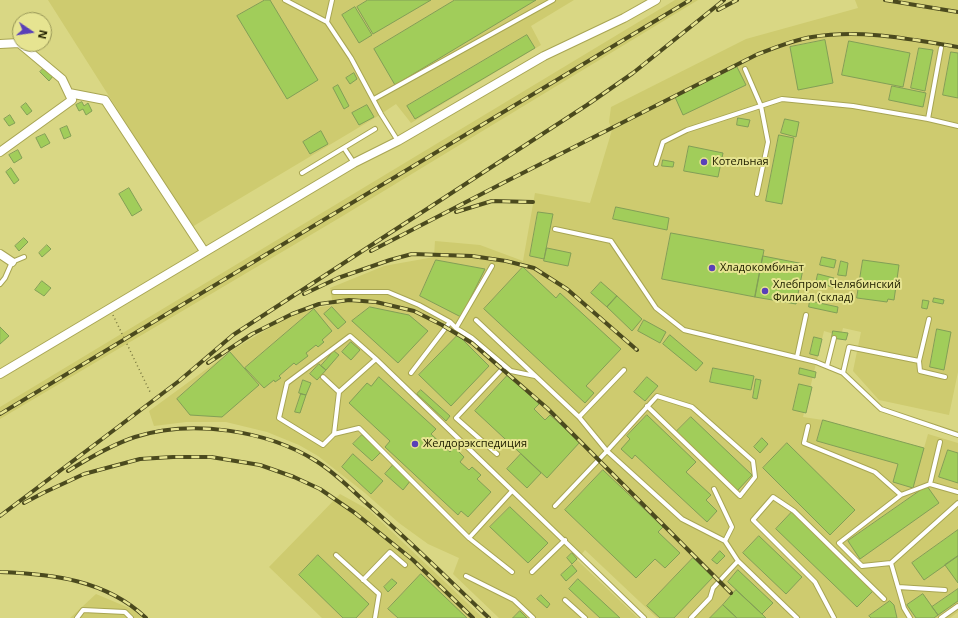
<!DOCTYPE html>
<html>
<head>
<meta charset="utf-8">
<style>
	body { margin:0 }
	#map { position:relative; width:958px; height:618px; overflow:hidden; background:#d9d784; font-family:"Open Sans",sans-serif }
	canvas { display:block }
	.north { position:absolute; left:12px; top:12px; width:40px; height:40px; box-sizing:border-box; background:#e6e491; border:1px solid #979657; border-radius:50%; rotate:103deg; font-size:11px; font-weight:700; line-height:16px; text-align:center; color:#212000 }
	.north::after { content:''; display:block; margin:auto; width:14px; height:18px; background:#5940b8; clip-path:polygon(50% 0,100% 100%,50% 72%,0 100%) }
</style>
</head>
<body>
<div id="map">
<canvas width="958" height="618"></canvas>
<div class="north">N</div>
</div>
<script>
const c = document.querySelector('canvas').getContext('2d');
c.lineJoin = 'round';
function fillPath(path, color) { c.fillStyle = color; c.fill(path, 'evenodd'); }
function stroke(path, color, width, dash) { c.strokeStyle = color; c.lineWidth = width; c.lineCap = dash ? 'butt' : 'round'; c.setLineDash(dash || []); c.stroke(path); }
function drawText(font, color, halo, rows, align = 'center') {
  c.font = font + ' "Open Sans",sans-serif'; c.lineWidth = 4; c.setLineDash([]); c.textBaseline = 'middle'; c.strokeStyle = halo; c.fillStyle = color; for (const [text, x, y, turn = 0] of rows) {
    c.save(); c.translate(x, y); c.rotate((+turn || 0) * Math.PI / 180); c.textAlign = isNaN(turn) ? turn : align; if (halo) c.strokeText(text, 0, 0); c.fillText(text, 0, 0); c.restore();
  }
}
const built = new Path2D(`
	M48 0H574L531 26 541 45 411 123 396 104 378 116 192 227Z
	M675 0H698L341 217 0 419V407Z
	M855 0H958V372L949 415 879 400 853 371 861 332 843 328 841 336 824 331 803 417 823 420 924 448 928 434 958 443V612L950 618H657L585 550 577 560 638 618H499L453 574 459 558 428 544 399 523 365 493 318 456 299 445 267 432 226 422H186L154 426 149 411 234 349 281 321 298 313 315 308 333 305 330 288 384 266 434 257 435 241 480 245 523 261 535 193 590 203 612 130 609 122 611 107 746 39 858 8Z
	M340 494 369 510 483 618H322L269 567Z
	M96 594 134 610 142 618H70Z`);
const building = new Path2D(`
	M265 0H270L318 80 287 99 237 16Z
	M368 0H431L373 34 357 7Z
	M455 0H536L395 85 374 49Z
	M355 7 372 35 359 43 342 15Z
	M527 35 535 48 415 119 407 106Z
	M825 40 833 83 798 90 790 47Z
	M849 41 910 53 903 87 842 75Z
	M919 48 933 50 925 91 911 88Z
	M951 52 958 53V98L943 95Z
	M737 67 746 85 683 115 675 97Z
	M44 68 53 76 49 81 40 72Z
	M354 73 357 79 350 84 346 78Z
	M338 85 349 106 344 109 333 88Z
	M892 86 926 93 923 107 889 100Z
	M82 102 84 106 88 103 92 111 86 115 83 109 79 111 76 105Z
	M26 103 32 111 27 115 21 107Z
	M367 105 374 117 359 125 352 113Z
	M10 115 15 123 9 126 4 119Z
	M738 118 750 120 748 127 737 125Z
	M785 119 799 122 796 137 781 133Z
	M67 126 71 136 64 139 60 129Z
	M321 131 328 144 310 154 303 142Z
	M45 134 50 143 41 148 36 138Z
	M779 135 794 138 782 204 766 201Z
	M689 146 723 153 718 177 684 171Z
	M18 150 22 158 14 163 9 155Z
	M663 160 674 162 673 167 662 166Z
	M11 168 19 180 14 184 6 172Z
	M129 188 142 210 132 216 119 194Z
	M616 207 669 218 667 230 613 219Z
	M538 212 553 214 544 259 530 256Z
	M671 233 764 250 755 297 662 279Z
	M24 238 28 242 19 251 15 246Z
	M47 245 51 249 42 257 39 253Z
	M547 248 571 253 568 266 544 261Z
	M763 256 804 264 796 304 755 297Z
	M822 257 836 260 834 268 820 265Z
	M436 260 485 269 461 317 420 296Z
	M863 260 899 265 894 300 888 299 887 302 857 298Z
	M841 261 848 263 846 276 838 275Z
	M523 267 556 298 560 293 621 349 586 386 594 393 585 403 484 309Z
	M818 274 834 278 833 287 816 283Z
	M42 281 51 288 44 296 35 290Z
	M601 282 617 296 607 307 591 293Z
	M617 296 642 319 632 331 607 307Z
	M934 298 944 300 943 304 933 302Z
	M923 300 929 301 927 309 922 308Z
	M810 301 838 307 837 313 809 307Z
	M332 307 346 322 338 329 324 314Z
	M370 307 409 315 428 331 398 363 352 321Z
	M314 309 332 331 322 340 324 342 318 347 316 345 306 353 308 356 296 365 294 363 279 376 281 378 275 382 274 380 264 388 245 368Z
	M644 320 666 332 660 343 638 331Z
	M0 327 9 336 0 344Z
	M937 329 951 332 944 370 930 367Z
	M833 331 848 333 846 340 832 338Z
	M458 335 489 366 451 406 419 375Z
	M670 335 703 363 696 371 663 344Z
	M814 337 822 339 818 356 810 354Z
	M351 342 360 350 351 360 342 352Z
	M334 351 339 355 326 370 321 366Z
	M230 352 259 385 222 417 190 415 177 399Z
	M319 364 326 370 317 380 310 374Z
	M713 368 754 376 751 390 710 382Z
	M800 368 816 372 815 378 799 374Z
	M508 375 539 404 534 409 545 420 550 415 580 442 547 478 475 411Z
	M379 377 436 429 431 434 450 452 454 447 464 457 460 462 469 470 472 467 481 475 477 479 491 492 468 517 461 511 458 515 385 447 390 441 349 403 367 383 371 386Z
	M647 377 658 386 645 401 634 392Z
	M756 379 761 380 757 399 753 398Z
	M303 380 311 383 306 395 299 393Z
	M799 384 812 387 806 413 793 410Z
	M421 390 450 416 446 421 417 394Z
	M301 394 306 395 300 413 295 412Z
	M647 415 696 462 686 472 711 495 706 500 717 511 707 522 635 455 632 459 621 449 630 439 627 436Z
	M691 417 752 475 737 491 676 432Z
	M823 420 924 448 913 488 893 482 898 464 817 441Z
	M362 435 381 452 372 461 353 444Z
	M762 438 768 444 760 453 754 447Z
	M787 443 855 510 830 535 763 468Z
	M948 450 958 453V483L939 477Z
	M353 454 383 481 371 494 342 467Z
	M521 454 541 473 527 488 507 469Z
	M394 464 411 480 403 490 385 474Z
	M603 470 663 527 658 532 680 553 665 568 655 559 636 578 565 510Z
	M927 486 939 503 860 559 848 541Z
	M510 507 548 543 528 563 490 527Z
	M792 512 873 591 857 607 776 529Z
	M958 530V556L924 580 912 563Z
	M759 536 802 577 786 594 743 553Z
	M720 551 725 556 717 564 712 560Z
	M572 553 577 559 572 564 567 558Z
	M318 555 369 604 356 618H343L299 575Z
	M958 556V583L945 565Z
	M693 558 713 577 674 618H660L647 606Z
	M572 565 577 571 566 581 561 575Z
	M738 570 773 603 762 614 728 582Z
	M421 574 467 618H398L388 609Z
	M392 579 397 583 388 592 384 587Z
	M578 579 620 618H600L569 589Z
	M958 589V601L938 615 932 607Z
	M736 590 762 614 766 618H737L723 605Z
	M923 594 938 615 934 618H916L907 605Z
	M541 595 550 604 547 608 537 599Z
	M890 601 894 605 897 618H871L869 616Z
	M723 605 737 618H710Z
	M520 611 527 618H513Z`);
const path = new Path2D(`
	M113 315 151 394`);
const lane = new Path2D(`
	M285 0 327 22
	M332 0 327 22 351 58 381 114 398 141
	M941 48 928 119 958 126
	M745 69 761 106 768 142 757 194
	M374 99 553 0
	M344 148 354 163
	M656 164 663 142 687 130 782 99 853 106 928 119
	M302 173 375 129
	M555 229 611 241 656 308 684 330 816 362 843 373 881 409 958 435
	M0 284 5 278 12 262 24 257
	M334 292H388L419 305 450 322 456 328 472 338 511 371 535 376
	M476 320 579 417 607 451 682 519 725 541 738 561 797 618
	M456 328 492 266
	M797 357 806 315
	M919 361 920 371 945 377
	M827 366 834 338
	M411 373 450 322
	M843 373 849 347 919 361 929 319
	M323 377 339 392
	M579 417 624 370
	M808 426 804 443 875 472 901 495 930 484 958 492
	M334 434 339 392 376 359
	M497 454 456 418 505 366
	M930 484 940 442
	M714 489 732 527 725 541
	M555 506 607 451 657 396 692 407 753 461 755 477 740 496 647 406
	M469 538 512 491
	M336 555 379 594 375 618
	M891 563 862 566 839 543 901 495
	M512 572 469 538 359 428 334 434 323 445 279 418 287 383 350 336 376 359 644 618
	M532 572 565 540
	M466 576 514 600 533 618
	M363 580 390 552 405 565
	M898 587 945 590
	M565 600 585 618
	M77 618 83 610 125 612 131 618
	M691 618 710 598 713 588 738 561
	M834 618 815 582 753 520 773 497 794 511 884 599
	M910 618 904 608 891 563 958 503
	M941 618 958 606`);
const street = new Path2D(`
	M0 44 19 43 62 79 72 100 0 152
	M69 93 105 100 204 251
	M0 254 12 262
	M0 374 354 163 398 141 544 56 624 18 656 0`);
const rail = new Path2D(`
	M885 0 958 12
	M718 10 737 0
	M456 212 492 201 533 202
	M371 251 503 183 756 55C774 48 793 40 812 37 862 29 909 39 958 47
	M304 294 338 278 390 260 412 254 472 256 506 261 534 268 567 289 637 350
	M208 363 252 334 292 314 319 304 349 300 376 302 414 311 442 325 472 343 547 408 731 593
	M0 414 690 0
	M68 471C89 458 111 445 135 437 191 419 267 430 316 461 334 472 350 488 365 502 408 539 448 579 489 618
	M24 503 43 493 84 474 140 459 173 457H211L260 465 294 477 320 489 355 513 413 560 473 618
	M0 516 179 381 233 335 587 105 633 73 724 0
	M0 572C53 574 106 580 146 618`);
const markers = [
	[704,162,4,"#5940b8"],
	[712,268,4,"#5940b8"],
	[765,291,4,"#5940b8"],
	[415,444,4,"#5940b8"]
];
const poiNames = [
	["Котельная",712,162],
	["Хладокомбинат",720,268],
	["Хлебпром Челябинский",773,285],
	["Филиал (склад)",773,298],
	["Желдорэкспедиция",423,444]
];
fillPath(built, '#cecb6f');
fillPath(building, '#a1cd5a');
stroke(building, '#829f56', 1);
stroke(lane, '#a8a553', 6);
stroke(street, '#a8a553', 10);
stroke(path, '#77763e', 1.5, [1, 3]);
stroke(lane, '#fff', 4);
stroke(street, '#fff', 8);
stroke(rail, '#4b4a1e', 4);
stroke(rail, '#e6e491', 2.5, [8]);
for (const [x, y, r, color] of markers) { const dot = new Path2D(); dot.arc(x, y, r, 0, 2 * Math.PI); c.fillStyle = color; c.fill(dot); stroke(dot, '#e6e491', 1.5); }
drawText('11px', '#212000', '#e6e491', poiNames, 'left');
</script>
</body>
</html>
